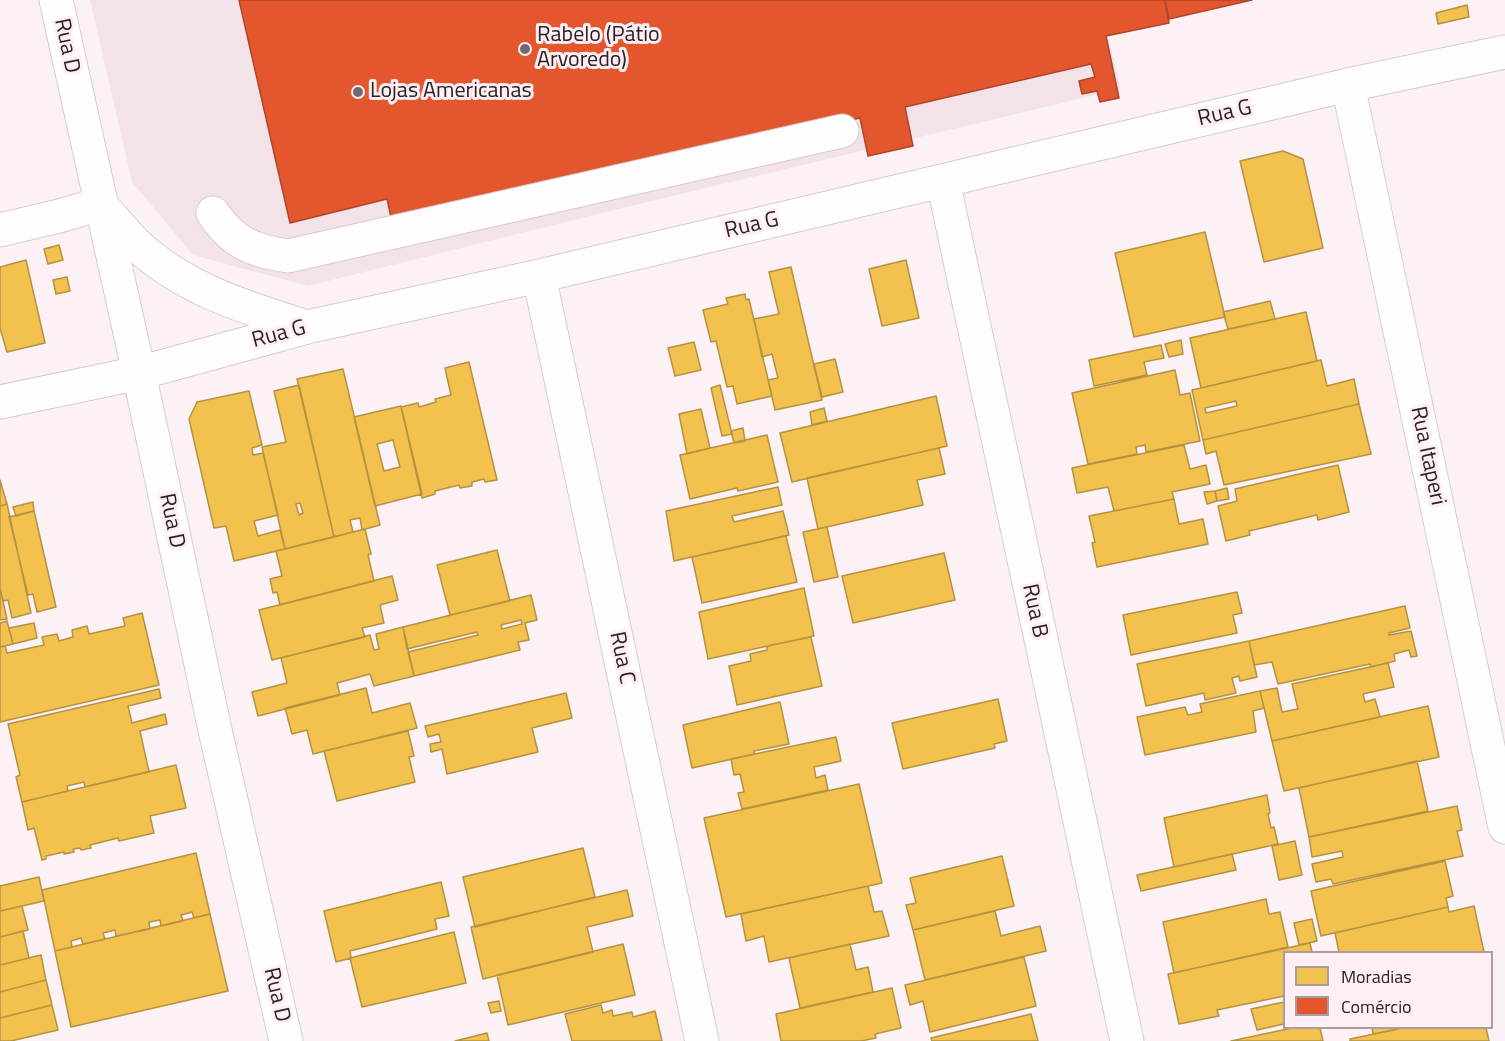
<!DOCTYPE html>
<html>
<head>
<meta charset="utf-8">
<style>
	body { margin:0 }
	#map { position:relative; width:1505px; height:1041px; overflow:hidden; background:#fcf2f6; font-family:"Titillium Web",sans-serif }
	canvas { display:block }
	.legend { position:absolute; left:1283px; top:951px; width:210px; height:78px; box-sizing:border-box; background:#ffeff5; border:2px solid #a99da2; margin:0; padding:8px 10px; list-style:none; font-size:18px; color:#282325 }
	.legend li { display:flex; align-items:center; gap:12px; height:30px }
	.legend b { width:30px; border:2px solid #a99da2 }
</style>
</head>
<body>
<div id="map">
<canvas width="1505" height="1041"></canvas>
<ul class="legend">
<li><b style="height:16px;background:#f2c14e"></b>Moradias</li>
<li><b style="height:16px;background:#e4572e"></b>Comércio</li>
</ul>
</div>
<script>
const c = document.querySelector('canvas').getContext('2d');
c.lineJoin = 'round';
function fillPath(path, color) { c.fillStyle = color; c.fill(path, 'evenodd'); }
function stroke(path, color, width, dash) { c.strokeStyle = color; c.lineWidth = width; c.lineCap = dash ? 'butt' : 'round'; c.setLineDash(dash || []); c.stroke(path); }
function drawText(font, color, halo, rows, align = 'center') {
  c.font = font + ' "Titillium Web",sans-serif'; c.lineWidth = 6; c.setLineDash([]); c.textBaseline = 'middle'; c.strokeStyle = halo; c.fillStyle = color; for (const [text, x, y, turn = 0] of rows) {
    c.save(); c.translate(x, y); c.rotate((+turn || 0) * Math.PI / 180); c.textAlign = isNaN(turn) ? turn : align; if (halo) c.strokeText(text, 0, 0); c.fillText(text, 0, 0); c.restore();
  }
}
const built = new Path2D(`
	M90 0H1099L1121 89 614 210 308 286 193 255 132 182Z`);
const homes = new Path2D(`
	M1467 5 1469 17 1438 24 1436 13Z
	M1283 151 1303 159 1323 248 1264 262 1240 161Z
	M1205 232 1225 317 1134 337 1115 253Z
	M59 245 63 260 48 264 44 249Z
	M26 260 45 343 7 352 0 328V267Z
	M906 260 919 318 882 326 869 269Z
	M791 267 822 400 775 410 768 380 778 378 772 354 762 357 754 319 779 314 769 272Z
	M67 277 70 291 56 294 53 280Z
	M745 294 746 300 749 299 772 396 737 404 733 386 727 387 716 341 711 342 703 310 728 304 726 298Z
	M1270 301 1275 319 1228 329 1223 312Z
	M1306 312 1317 361 1201 388 1190 338Z
	M1181 340 1183 354 1169 357 1165 344Z
	M694 342 701 370 675 376 668 348Z
	M1161 345 1164 358 1144 362 1147 375 1094 386 1089 360Z
	M835 359 843 392 822 397 814 364Z
	M1321 360 1327 386 1354 379 1359 404 1203 440 1192 390ZM1236 401 1237 406 1206 413 1205 408Z
	M469 362 497 480 485 482 484 479 472 482V486L460 488 459 485 435 491V494L422 498 401 407 418 403 419 407 436 402 435 399 451 395 445 368Z
	M343 369 380 525 362 530 360 518 350 520 353 532 334 537 297 379Z
	M1175 370 1180 395 1190 393 1200 441 1146 452 1145 445 1136 447 1137 454 1088 464 1072 393Z
	M299 385 334 537 285 549 262 447 286 442 274 391ZM300 503 303 513 299 515 296 504Z
	M720 385 732 434 722 436 711 388Z
	M249 391 262 445 252 448 253 455 263 453 278 515 254 521 258 536 280 530 285 549 234 561 226 526 214 528 189 419 197 402Z
	M936 396 947 446 792 482 780 433Z
	M1359 404 1371 454 1224 485 1216 451 1206 454 1203 440Z
	M401 406 422 494 375 506 354 417ZM393 440 400 467 384 471 377 444Z
	M824 408 827 421 812 425 810 412Z
	M701 409 710 448 687 454 679 414Z
	M743 428 745 441 734 443 731 431Z
	M767 435 778 482 738 491 737 488 690 499 680 455Z
	M1184 445 1190 469 1206 465 1210 484 1172 492 1174 499 1114 511 1108 487 1077 493 1072 468Z
	M939 448 945 474 917 480 923 505 818 529 807 478Z
	M1338 465 1349 512 1318 520 1317 515 1249 531 1250 535 1226 541 1218 506 1237 501 1235 489Z
	M0 480 7 504 0 506Z
	M778 487 782 505 732 516 734 522 783 511 789 535 674 561 666 511Z
	M1227 488 1229 499 1217 501 1215 491Z
	M1215 491 1217 501 1207 504 1204 492Z
	M1174 499 1179 524 1203 519 1208 544 1097 567 1092 543 1095 542 1089 516Z
	M33 502 34 511 16 516 13 507Z
	M7 504 31 613 12 618 8 600 3 601 0 588V506Z
	M34 511 56 607 37 612 33 594 28 595 9 517Z
	M827 527 838 577 814 582 803 532Z
	M365 529 371 554 368 555 374 581 280 605 277 592 273 593 270 579 282 576 276 551Z
	M786 536 797 582 702 603 692 557Z
	M497 550 510 601 450 615 437 565Z
	M944 553 955 600 853 623 842 576Z
	M392 576 398 600 380 605 384 623 362 628 365 637 272 660 259 610Z
	M0 588 7 619 0 620Z
	M804 588 814 636 708 659 699 612Z
	M1237 592 1242 613 1233 615 1237 633 1131 655 1123 615Z
	M531 595 537 620 525 623 529 640 518 642 520 650 414 676 408 652 478 635 477 632 407 649 403 627ZM521 620 522 624 502 629 501 625Z
	M1405 606 1410 628 1389 633V635L1411 631 1417 656 1411 657 1409 650 1394 654 1395 661 1371 667 1370 664 1278 684 1272 662 1254 665 1249 641Z
	M142 613 159 685 0 722V647L5 646 7 653 44 645 42 637 57 634 59 641 73 637 72 630 87 626 89 634 125 626 123 618Z
	M7 621 13 644 0 647V623Z
	M34 623 37 638 13 644 9 628Z
	M403 627 414 676 374 686 370 674 337 683 340 695 258 716 252 692 287 683 281 658 370 635 374 650 379 649 376 634Z
	M811 637 822 686 737 705 729 666 751 661 750 654 767 650V646Z
	M1249 641 1257 677 1240 681 1239 676 1232 678 1236 693 1205 700 1204 693 1146 706 1137 664Z
	M1388 663 1394 687 1363 694 1365 702 1375 699 1380 717 1272 741 1260 691 1277 688 1282 712 1298 709 1292 684Z
	M366 688 372 713 410 703 417 728 313 754 307 730 292 734 285 708Z
	M159 689 161 698 128 706 132 723 165 714 167 724 140 731 149 772 85 787 84 782 67 786 68 791 22 802 16 777 20 775 8 724Z
	M1260 691 1264 708 1253 711 1256 732 1145 755 1137 717 1185 707 1188 715 1202 712 1200 704Z
	M566 693 572 718 532 728 538 752 447 774 442 749 431 752 430 744 441 742 439 734 428 737 425 726Z
	M998 699 1007 741 994 744 995 748 903 769 892 723Z
	M780 702 789 744 754 751 755 754 692 768 683 725Z
	M1428 706 1439 757 1284 791 1272 741Z
	M408 731 414 756 409 757 415 782 337 801 324 751Z
	M836 737 841 761 814 767 816 778 825 775 828 790 742 809 738 793 744 792 740 774 734 775 731 759Z
	M1417 761 1428 811 1309 837 1299 788Z
	M176 765 186 808 150 816 154 833 119 841 118 838 90 845 91 848 81 850 80 848 73 849 74 852 64 854V852L46 856V859L42 860 34 828 28 830 22 802Z
	M859 784 882 883 726 917 704 818Z
	M1267 795 1270 813 1268 814 1271 828 1274 827 1278 844 1174 867 1164 818Z
	M1457 806 1462 830 1457 831 1463 856 1333 884 1331 879 1316 882 1312 864 1343 857 1342 851 1312 857 1309 837Z
	M1295 841 1302 875 1279 880 1272 846Z
	M583 848 595 897 475 927 463 877Z
	M196 853 210 914 194 918 192 912 181 915 183 921 161 926 160 920 149 922 150 929 116 936 115 930 103 933 105 939 83 944 81 938 71 941 72 947 55 951 42 890Z
	M1232 854 1236 870 1141 891 1137 875Z
	M1002 856 1014 906 913 930 906 905 916 903 910 878Z
	M1445 861 1453 896 1446 898 1448 907 1321 936 1311 891Z
	M39 877 44 901 0 911V886Z
	M441 882 449 916 435 919 437 929 350 951 351 958 336 962 324 911Z
	M868 886 874 912 882 911 889 936 769 962 764 936 746 941 741 914Z
	M627 890 633 916 587 927 593 952 483 979 471 927Z
	M1266 899 1269 914 1280 912 1288 947 1174 973 1163 922Z
	M22 906 28 930 0 937V911Z
	M1474 906 1484 952H1339L1335 933 1448 907 1449 912Z
	M995 911 1001 936 1040 926 1046 951 925 980 913 930Z
	M210 914 228 991 71 1027 55 951Z
	M1312 919 1317 941 1299 945 1294 923Z
	M23 931 29 958 0 965V937Z
	M454 932 466 983 362 1007 350 958Z
	M1310 943 1312 952H1284V996L1217 1010 1219 1016 1179 1024 1168 974Z
	M623 944 635 995 508 1025 497 975Z
	M850 944 856 970 868 967 873 992 800 1008 789 958Z
	M41 955 46 980 0 992V965Z
	M1024 957 1036 1006 930 1032 923 1001 910 1005 905 985Z
	M46 980 52 1005 0 1018V992Z
	M892 988 901 1028 875 1034 876 1038 861 1041H781L776 1014Z
	M499 1001 501 1011 491 1013 488 1003Z
	M1284 1002V1024L1257 1030 1251 1009Z
	M52 1005 58 1030 11 1041H0V1018Z
	M601 1005 603 1013 612 1010 613 1016 632 1012 633 1017 655 1011 662 1041H572L565 1014Z
	M1031 1014 1038 1041H932L931 1038Z
	M1292 1028H1320L1323 1041H1231Z
	M1372 1028H1403L1373 1034Z
	M1403 1028H1486L1489 1041H1350V1039Z
	M487 1033 489 1041H455Z`);
const shops = new Path2D(`
	M239 0H1165L1169 23 1106 36 1119 98 1100 102 1097 91 1082 94 1079 81 1095 77 1091 64 905 107 913 146 868 156 860 118 393 226 387 199 290 223Z
	M1165 0H1252L1169 19Z`);
const minor = new Path2D(`
	M56 0 139 373 215 730 286 1041
	M1348 85 1505 827
	M943 181 1127 1041
	M101 205C113 218 125 233 138 246 186 290 247 308 307 327
	M213 213C233 243 253 251 288 256L842 131
	M0 230 59 216 100 204
	M539 276 702 1041
	M0 402 139 373 307 327 539 276 1348 85 1505 52`);
const markers = [
	[525,49,6,"#726b6e"],
	[358,92,6,"#726b6e"]
];
const poiNames = [
	["Rabelo (Pátio",537,36],
	["Arvoredo)",537,61],
	["Lojas Americanas",370,92]
];
const streetNames = [
	["Rua D",66,46,78],
	["Rua G",1225,114,-13],
	["Rua G",752,226,-13],
	["Rua G",279,335,-15],
	["Rua Itaperi",1427,456,78],
	["Rua D",171,521,78],
	["Rua B",1034,611,78],
	["Rua C",621,658,78],
	["Rua D",276,995,77]
];
fillPath(built, '#f4e2e9');
fillPath(homes, '#f2c14e');
stroke(homes, '#b59242', 1.5);
fillPath(shops, '#e4572e');
stroke(shops, '#ac472b', 1.5);
stroke(minor, '#d4cdd0', 35);
stroke(minor, '#fffdfe', 33);
for (const [x, y, r, color] of markers) { const dot = new Path2D(); dot.arc(x, y, r, 0, 2 * Math.PI); c.fillStyle = color; c.fill(dot); stroke(dot, '#ffeff5', 2); }
drawText('22px', '#282325', '#ffeff5', poiNames, 'left');
drawText('22px', '#282325', '#ffeff5', streetNames);
</script>
</body>
</html>
